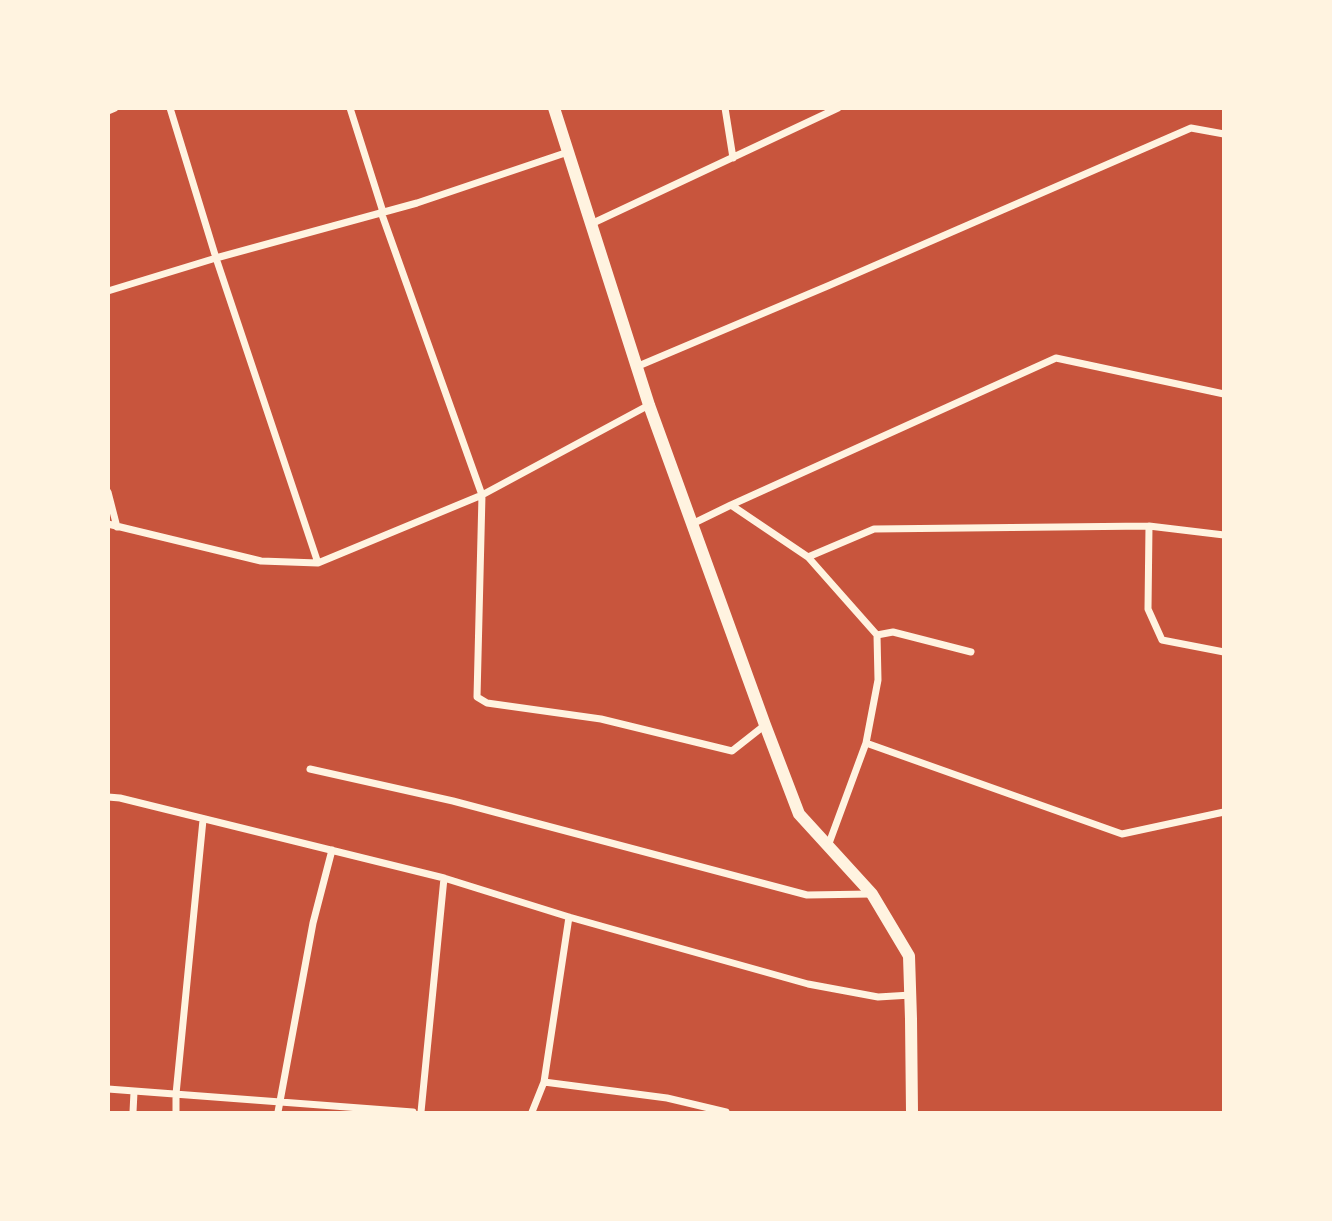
<!DOCTYPE html>
<html>
<head>
<meta charset="utf-8">
<style>
	body { margin:0 }
	#map { position:relative; width:1332px; height:1221px; overflow:hidden; background:#c8553d; font-family:Roboto,sans-serif }
	canvas { display:block }
	.frame { position:absolute; inset:0; border:110px solid #fff3e0; pointer-events:none }
</style>
</head>
<body>
<div id="map">
<canvas width="1332" height="1221"></canvas>
<div class="frame"></div>
</div>
<script>
const c = document.querySelector('canvas').getContext('2d');
c.lineJoin = 'round';
function stroke(path, color, width, dash) { c.strokeStyle = color; c.lineWidth = width; c.lineCap = dash ? 'butt' : 'round'; c.setLineDash(dash || []); c.stroke(path); }
const minor = new Path2D(`
	M170 108 216 258 318 563 482 495 649 405
	M350 108 383 212H381L482 495 477 697 487 703 601 719 732 751 765 725
	M725 108 733 158
	M108 111 115 108
	M591 224 838 108
	M108 291 216 258 417 203 568 152
	M636 367 830 285 1191 128 1224 134
	M108 492 117 527
	M731 505 1056 358 1224 394
	M108 524 261 561 318 563
	M692 524 731 505 808 557 874 529 1149 526 1224 535
	M1149 526 1148 609 1162 640 1224 652
	M808 557 877 635 878 680 866 743 828 846
	M877 635 893 632 971 652
	M866 743 1122 834 1224 812
	M310 769 453 801 807 895 871 894
	M108 797 120 798 444 878 569 917 808 984 878 997 911 995
	M544 1082 569 917
	M108 1089 413 1112
	M133 1112 134 1092
	M176 1112V1094L203 820
	M278 1112 313 923 332 850
	M421 1112 444 878
	M532 1112 544 1082 667 1098 726 1112`);
const tertiary = new Path2D(`
	M554 108 649 405 765 725 799 814 872 894 909 956 911 1019 912 1112`);
stroke(minor, '#fff3e0', 7);
stroke(tertiary, '#fff3e0', 12);
</script>
</body>
</html>
